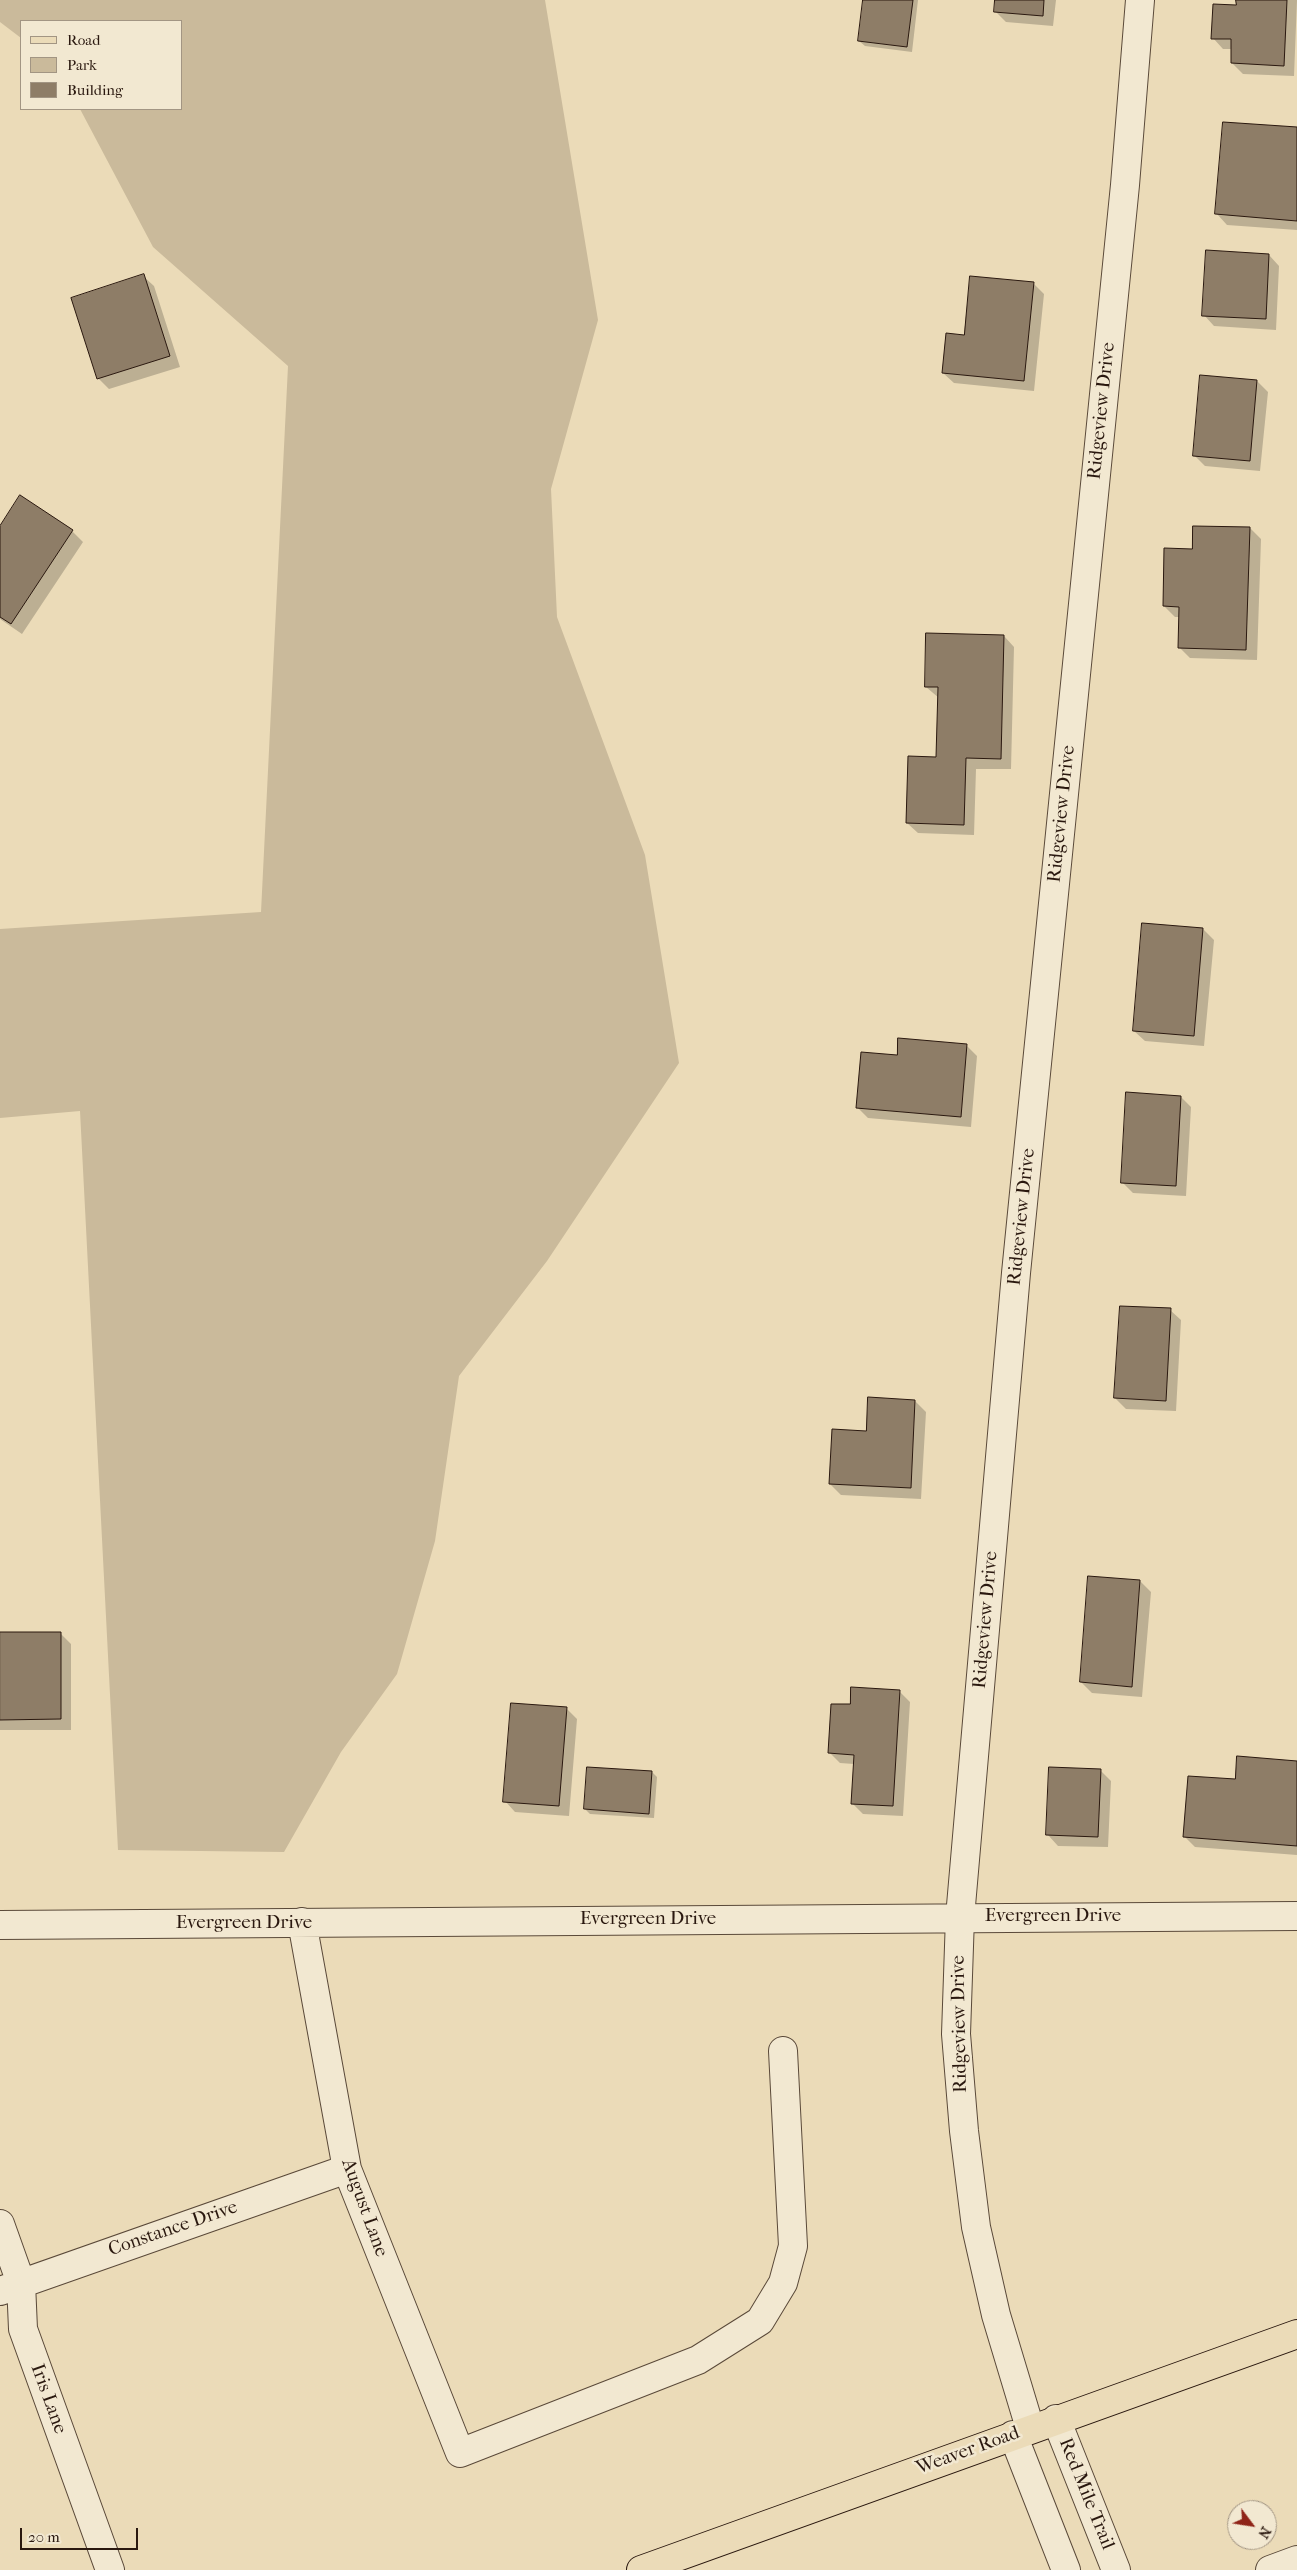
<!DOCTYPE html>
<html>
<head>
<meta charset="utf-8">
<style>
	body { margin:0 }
	#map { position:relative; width:1297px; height:2570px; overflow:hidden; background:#ebdbb8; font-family:"IM FELL French Canon",serif }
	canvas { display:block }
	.legend { position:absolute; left:20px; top:20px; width:162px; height:90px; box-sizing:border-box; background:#f2e8d1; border:1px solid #a29583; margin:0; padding:6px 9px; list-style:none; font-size:15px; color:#2a180f }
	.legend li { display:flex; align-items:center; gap:10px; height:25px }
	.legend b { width:25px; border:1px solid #a29583 }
	.north { position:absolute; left:1227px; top:2500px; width:50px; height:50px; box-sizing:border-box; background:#f2e8d1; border:1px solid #a29583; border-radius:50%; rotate:121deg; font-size:14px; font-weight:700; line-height:20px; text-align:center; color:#2a180f }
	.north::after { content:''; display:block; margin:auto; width:18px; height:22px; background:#8f2418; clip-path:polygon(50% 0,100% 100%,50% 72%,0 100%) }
	.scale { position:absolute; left:20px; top:2528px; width:118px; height:22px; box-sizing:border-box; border:2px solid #2a180f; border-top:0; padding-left:6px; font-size:15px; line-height:18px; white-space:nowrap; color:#2a180f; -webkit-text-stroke:4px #f2e8d1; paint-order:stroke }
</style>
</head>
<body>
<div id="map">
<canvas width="1297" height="2570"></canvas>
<ul class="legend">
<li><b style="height:6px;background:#ebdbb8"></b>Road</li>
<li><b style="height:14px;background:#caba9b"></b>Park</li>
<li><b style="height:14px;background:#8e7d67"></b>Building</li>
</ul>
<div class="north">N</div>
<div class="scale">20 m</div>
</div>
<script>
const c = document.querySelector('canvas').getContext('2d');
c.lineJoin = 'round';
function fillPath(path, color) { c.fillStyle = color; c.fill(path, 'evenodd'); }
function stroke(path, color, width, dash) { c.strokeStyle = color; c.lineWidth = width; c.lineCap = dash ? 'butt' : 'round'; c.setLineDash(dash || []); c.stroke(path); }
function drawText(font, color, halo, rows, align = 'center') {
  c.font = font + ' "IM FELL French Canon",serif'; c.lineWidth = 5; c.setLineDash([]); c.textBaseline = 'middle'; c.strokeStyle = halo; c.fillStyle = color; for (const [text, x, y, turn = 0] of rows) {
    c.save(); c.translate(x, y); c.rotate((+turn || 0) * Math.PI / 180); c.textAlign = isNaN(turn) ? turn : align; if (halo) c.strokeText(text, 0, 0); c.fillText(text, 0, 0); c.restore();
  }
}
const green = new Path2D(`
	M0 0H545L598 320 551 489 557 617 645 855 679 1063 547 1261 459 1376 435 1541 397 1674 341 1752 284 1852 118 1850 80 1111 0 1118V929L261 912 288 366 153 247 80 109H181V21H21V38L0 22Z`);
const shadow = new Path2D(`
	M864 0H918L912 52 865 46 859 41Z
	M996 0H1056L1053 26 1006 22 995 11Z
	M1238 0H1297L1294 76 1243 74 1232 63V49H1223L1213 38 1237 6Z
	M1297 129V230L1227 225 1217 214Z
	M1269 255 1279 266 1276 330 1214 326 1204 315Z
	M143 276 154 286 180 367 109 389 98 378Z
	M1033 283 1044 294 1034 391 954 383 943 373 965 337Z
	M1257 381 1268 392 1260 471 1205 466 1195 456Z
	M0 528 72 531 83 542 22 634 0 619Z
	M1250 528 1261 539 1257 660 1190 658 1179 647 1180 617H1175L1164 606 1193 550Z
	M1004 636 1014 647 1011 769H976L974 835 918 833 907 823 937 758 939 698 926 687Z
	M1203 929 1214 940 1204 1046 1145 1041 1134 1031Z
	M966 1045 977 1056 971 1127 868 1118 858 1108 898 1056Z
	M1181 1097 1191 1107 1186 1196 1133 1193 1122 1182Z
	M1170 1310 1181 1320 1176 1411 1126 1409 1115 1398Z
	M915 1401 926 1412 921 1499 841 1495 830 1484 868 1432Z
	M1140 1581 1151 1592 1142 1697 1092 1693 1081 1682Z
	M0 1633H60L71 1644V1730H0Z
	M899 1691 910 1702 903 1816 863 1814 852 1803 854 1764 840 1763 829 1752 851 1706Z
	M566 1708 577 1719 569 1816 515 1812 505 1801Z
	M1297 1762V1855L1195 1847 1184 1836 1237 1780Z
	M1100 1770 1111 1781 1108 1847 1058 1846 1048 1835Z
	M652 1772 657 1777 654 1818 590 1814 585 1809Z`);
const building = new Path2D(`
	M863 0H913L907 47 858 41Z
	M995 0H1044L1043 16 994 12Z
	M1236 0H1287L1284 66 1231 63V39H1211L1213 4 1236 5Z
	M1223 122 1297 127V221L1215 214Z
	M1206 250 1269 254 1266 319 1202 316Z
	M144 274 170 356 97 379 71 298Z
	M970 276 1034 282 1024 381 942 373 946 333 964 335Z
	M1200 375 1257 380 1250 461 1193 456Z
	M20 495 73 530 11 624 0 617V526Z
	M1193 526 1250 527 1246 650 1178 648 1179 607 1163 606 1164 548 1192 549Z
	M926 633 1004 635 1001 759 966 758 964 825 906 823 908 756 936 757 938 687H925Z
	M1142 923 1203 928 1194 1036 1133 1031Z
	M898 1038 967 1044 961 1117 856 1108 861 1052 897 1055Z
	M1126 1092 1181 1096 1176 1186 1121 1183Z
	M1120 1306 1171 1308 1166 1401 1114 1398Z
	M868 1397 915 1400 911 1488 829 1484 832 1429 866 1431Z
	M1088 1576 1140 1580 1132 1687 1080 1682Z
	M0 1632H61V1719L0 1720Z
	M851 1687 900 1690 893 1806 851 1804 854 1755 828 1753 831 1704H850Z
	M511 1703 567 1707 559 1806 503 1802Z
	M1237 1756 1297 1761V1846L1183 1837 1188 1776 1235 1779Z
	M587 1767 652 1771 649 1814 584 1809Z
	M1049 1767 1101 1769 1098 1837 1046 1835Z`);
const minor = new Path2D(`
	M302 1922 347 2169 460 2453 698 2360 760 2321 783 2283 793 2246 783 2051
	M0 1925 1297 1916
	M0 2224 21 2283 23 2329 110 2570
	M0 2291 347 2169
	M1056 2419 1116 2570
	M1030 2428 996 2315 976 2227 964 2131 956 2034 960 1917 1016 1273 1125 185 1140 0
	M1013 2435 1066 2570
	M1270 2570 1297 2560`);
const major = new Path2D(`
	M641 2570 1297 2334`);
const streetNames = [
	["Ridgeview Drive",1102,411,-84],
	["Ridgeview Drive",1062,814,-84],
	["Ridgeview Drive",1022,1217,-84],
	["Ridgeview Drive",986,1620,-85],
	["Evergreen Drive",1053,1916],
	["Evergreen Drive",648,1919],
	["Evergreen Drive",244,1923],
	["Ridgeview Drive",960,2024,-91],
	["August Lane",364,2208,70],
	["Constance Drive",173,2229,-19],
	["Iris Lane",48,2399,70],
	["Weaver Road",968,2451,-20],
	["Red Mile Trail",1086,2494,68]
];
fillPath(green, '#caba9b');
fillPath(shadow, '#0003');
fillPath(building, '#8e7d67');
stroke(building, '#2a180f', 1);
stroke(minor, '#5a4939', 30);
stroke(major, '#2a180f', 30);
stroke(minor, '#f2e8d1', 28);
stroke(major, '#ebdbb8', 28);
drawText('19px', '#2a180f', '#f2e8d1', streetNames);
</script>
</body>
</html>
